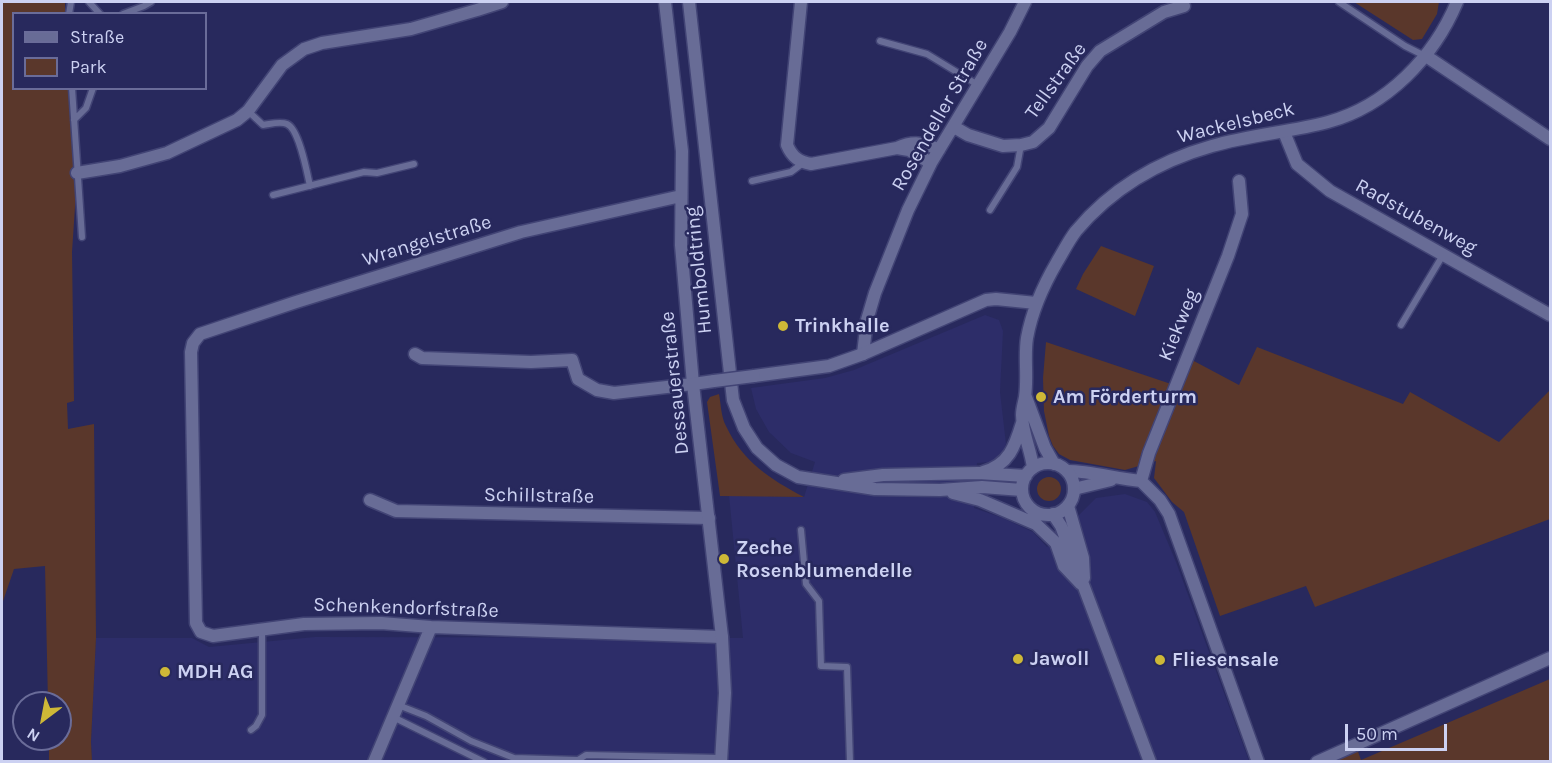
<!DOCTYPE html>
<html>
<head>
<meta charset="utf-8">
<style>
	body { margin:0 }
	#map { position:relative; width:1552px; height:763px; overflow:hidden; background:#28295d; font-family:Karla,sans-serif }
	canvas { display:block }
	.frame { position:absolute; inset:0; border:3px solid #ccd1f2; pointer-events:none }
	.legend { position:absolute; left:12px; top:12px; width:195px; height:78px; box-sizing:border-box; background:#28295d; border:2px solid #6a6c99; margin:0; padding:8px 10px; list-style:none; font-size:18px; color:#ccd1f2 }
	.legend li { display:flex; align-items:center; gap:12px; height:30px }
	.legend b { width:30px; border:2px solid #6a6c99 }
	.north { position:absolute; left:12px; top:691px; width:60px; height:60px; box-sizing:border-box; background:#28295d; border:2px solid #6a6c99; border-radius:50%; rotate:212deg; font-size:16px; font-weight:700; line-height:24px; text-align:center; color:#ccd1f2 }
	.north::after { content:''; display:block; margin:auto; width:21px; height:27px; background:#ceb837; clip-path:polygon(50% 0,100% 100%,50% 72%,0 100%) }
	.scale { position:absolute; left:1345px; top:724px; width:102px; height:27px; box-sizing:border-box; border:3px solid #ccd1f2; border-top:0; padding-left:8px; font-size:18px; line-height:21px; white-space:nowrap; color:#ccd1f2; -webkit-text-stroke:4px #28295d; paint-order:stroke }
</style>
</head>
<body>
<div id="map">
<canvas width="1552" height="763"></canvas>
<div class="frame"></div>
<ul class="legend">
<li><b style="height:8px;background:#686c96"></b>Straße</li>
<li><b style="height:16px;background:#5a372b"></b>Park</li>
</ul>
<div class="north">N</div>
<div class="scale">50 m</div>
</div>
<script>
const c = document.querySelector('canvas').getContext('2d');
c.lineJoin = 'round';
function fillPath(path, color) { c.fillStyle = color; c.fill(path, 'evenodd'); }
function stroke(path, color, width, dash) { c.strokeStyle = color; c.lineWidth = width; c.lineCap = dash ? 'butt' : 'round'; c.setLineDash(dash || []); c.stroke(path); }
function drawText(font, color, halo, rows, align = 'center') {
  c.font = font + ' Karla,sans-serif'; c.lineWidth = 5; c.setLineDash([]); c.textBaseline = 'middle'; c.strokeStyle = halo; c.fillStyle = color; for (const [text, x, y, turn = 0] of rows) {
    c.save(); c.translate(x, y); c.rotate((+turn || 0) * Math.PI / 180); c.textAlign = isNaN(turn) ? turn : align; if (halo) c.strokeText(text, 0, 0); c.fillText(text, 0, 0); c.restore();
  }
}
const built = new Path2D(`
	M985 315 999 320 1003 331 1000 392 1006 444 1003 452 998 458 991 462 977 463 974 508 1003 518 1033 532 1047 547 1096 498 1125 494 1147 502 1155 512 1176 562 1249 761 92 762 91 742 96 638H192L209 647 315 637 743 638 729 495 804 497 815 462 791 453 769 432 756 409 751 388 825 378 854 370Z`);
const green = new Path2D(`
	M2 2H65V13L14 14V88L69 89 76 192 72 252 74 401 67 403 68 429 94 424 96 638 91 742 92 761H49V739H60V703H48L45 566 14 569 2 604Z
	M1354 2H1439L1437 14 1422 39 1413 40Z
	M1101 246 1154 266 1135 316 1076 289 1083 274Z
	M1046 342 1174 385 1192 360 1239 385 1257 347 1403 404 1410 392 1499 442 1550 390V519L1315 607 1306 586 1220 616 1184 512 1172 502 1154 478 1156 461 1125 470 1070 460 1059 454 1053 446 1049 436 1044 411 1043 378Z
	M719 394C721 404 721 417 726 426 743 462 770 479 804 497L720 496 707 402 710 397Z
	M1037 489a12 12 0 1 1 24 0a12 12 0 1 1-24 0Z
	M1550 679V761L1334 762 1357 749 1361 760Z`);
const service = new Path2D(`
	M89 2 100 14
	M1339 2 1405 46 1425 56
	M69 14 71 2
	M123 14 144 6 151 2
	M880 41 927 54 978 85
	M72 88 82 237
	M248 111 263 125C271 124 280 121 287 124 299 129 307 172 310 186
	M74 120 86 108 93 88
	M752 181 791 172 803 163
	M273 195 364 172 377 173 414 164
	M990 210 1017 167 1021 145
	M1401 325 1443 255
	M801 530 806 584 819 601 821 666 847 667 850 762
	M398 705 426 716 471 741 514 758 578 760 586 755 721 758
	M393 717 484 762
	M251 730 256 726 262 715V630`);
const minor = new Path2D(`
	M801 2 787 145C792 157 799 162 811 164L897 148
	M1426 56 1550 139
	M954 127 968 135 1003 146 1021 145 1033 142 1049 128 1087 66 1100 51 1164 12 1184 6
	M1284 132 1297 164 1330 191 1550 315
	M931 163 909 150 897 148C912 141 924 142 939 150
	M77 173 120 166 167 153 237 120 248 111 282 65 304 49 322 43 411 29 477 10 502 2
	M681 196 521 232 296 302 200 334 193 343 191 352 196 623 201 632 213 636 304 624 381 623 431 627 722 637
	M415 354 422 358 531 362 572 360 578 379 597 390 614 393 693 384 681 245 682 151 665 2
	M863 354 867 320 875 293 908 210 931 163 1010 32 1025 2
	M1067 471C1092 471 1116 479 1141 481L1160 500 1169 514 1258 762
	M1141 481 1149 453 1228 256 1242 214 1239 181
	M1074 489 1111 480
	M370 500 396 511 709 518
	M374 762 431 627
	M1317 762 1550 658`);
const tertiary = new Path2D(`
	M689 2 733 400 744 428 757 448 776 465 798 477 875 489 940 490 982 487 1022 490
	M754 376 829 366 863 354 986 300 996 299 1036 303
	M714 381 693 384 722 637 725 693 721 762
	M1026 397 1045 448 1054 464
	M1022 489a26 26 0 1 1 52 0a26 26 0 1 1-52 0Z
	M1033 468C1031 450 1022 432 1022 415 1022 408 1024 403 1025 397 1028 377 1024 357 1027 338 1032 310 1043 286 1057 262 1063 252 1069 240 1076 231 1112 188 1159 161 1212 146 1250 135 1290 132 1328 122 1387 106 1434 57 1457 2
	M983 472C1009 465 1015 446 1022 423
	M844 480 883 475 978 473 1026 476
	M953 493 980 500 1036 524 1056 543 1064 566 1081 584
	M1068 506 1083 558 1084 578
	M1053 514 1061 526 1150 762`);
const tertiaryBridge = new Path2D(`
	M714 381 754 376`);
const markers = [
	[783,326,6,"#ceb837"],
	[1041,397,6,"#ceb837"],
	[724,559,6,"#ceb837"],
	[1018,659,6,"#ceb837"],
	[1160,660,6,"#ceb837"],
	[165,672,6,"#ceb837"]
];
const streetNames = [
	["Tellstraße",1056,81,-54],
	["Rosendeller Straße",940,115,-60],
	["Wackelsbeck",1236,123,-14],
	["Radstubenweg",1416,217,29],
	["Wrangelstraße",427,241,-17],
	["Humboldtring",699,270,-96],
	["Kiekweg",1179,325,-68],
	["Dessauerstraße",675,383,-96],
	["Schillstraße",539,496,1],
	["Schenkendorfstraße",406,608,2]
];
const poiNames = [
	["Trinkhalle",795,326],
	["Am Förderturm",1053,397],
	["Zeche",736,548],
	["Rosenblumendelle",736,571],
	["Jawoll",1030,659],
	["Fliesensale",1172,660],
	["MDH AG",177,672]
];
fillPath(built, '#2d2d69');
fillPath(green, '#5a372b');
stroke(service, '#424475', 9);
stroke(minor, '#424475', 15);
stroke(tertiary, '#424475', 15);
stroke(service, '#686c96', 6);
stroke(minor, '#686c96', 12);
stroke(tertiary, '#686c96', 12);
stroke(tertiaryBridge, '#424475', 15, []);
stroke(tertiaryBridge, '#686c96', 12);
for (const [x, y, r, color] of markers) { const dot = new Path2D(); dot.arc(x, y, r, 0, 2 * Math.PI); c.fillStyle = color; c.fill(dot); stroke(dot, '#28295d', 2); }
drawText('20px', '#ccd1f2', '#28295d', streetNames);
drawText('bold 20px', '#ccd1f2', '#28295d', poiNames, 'left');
</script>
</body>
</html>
